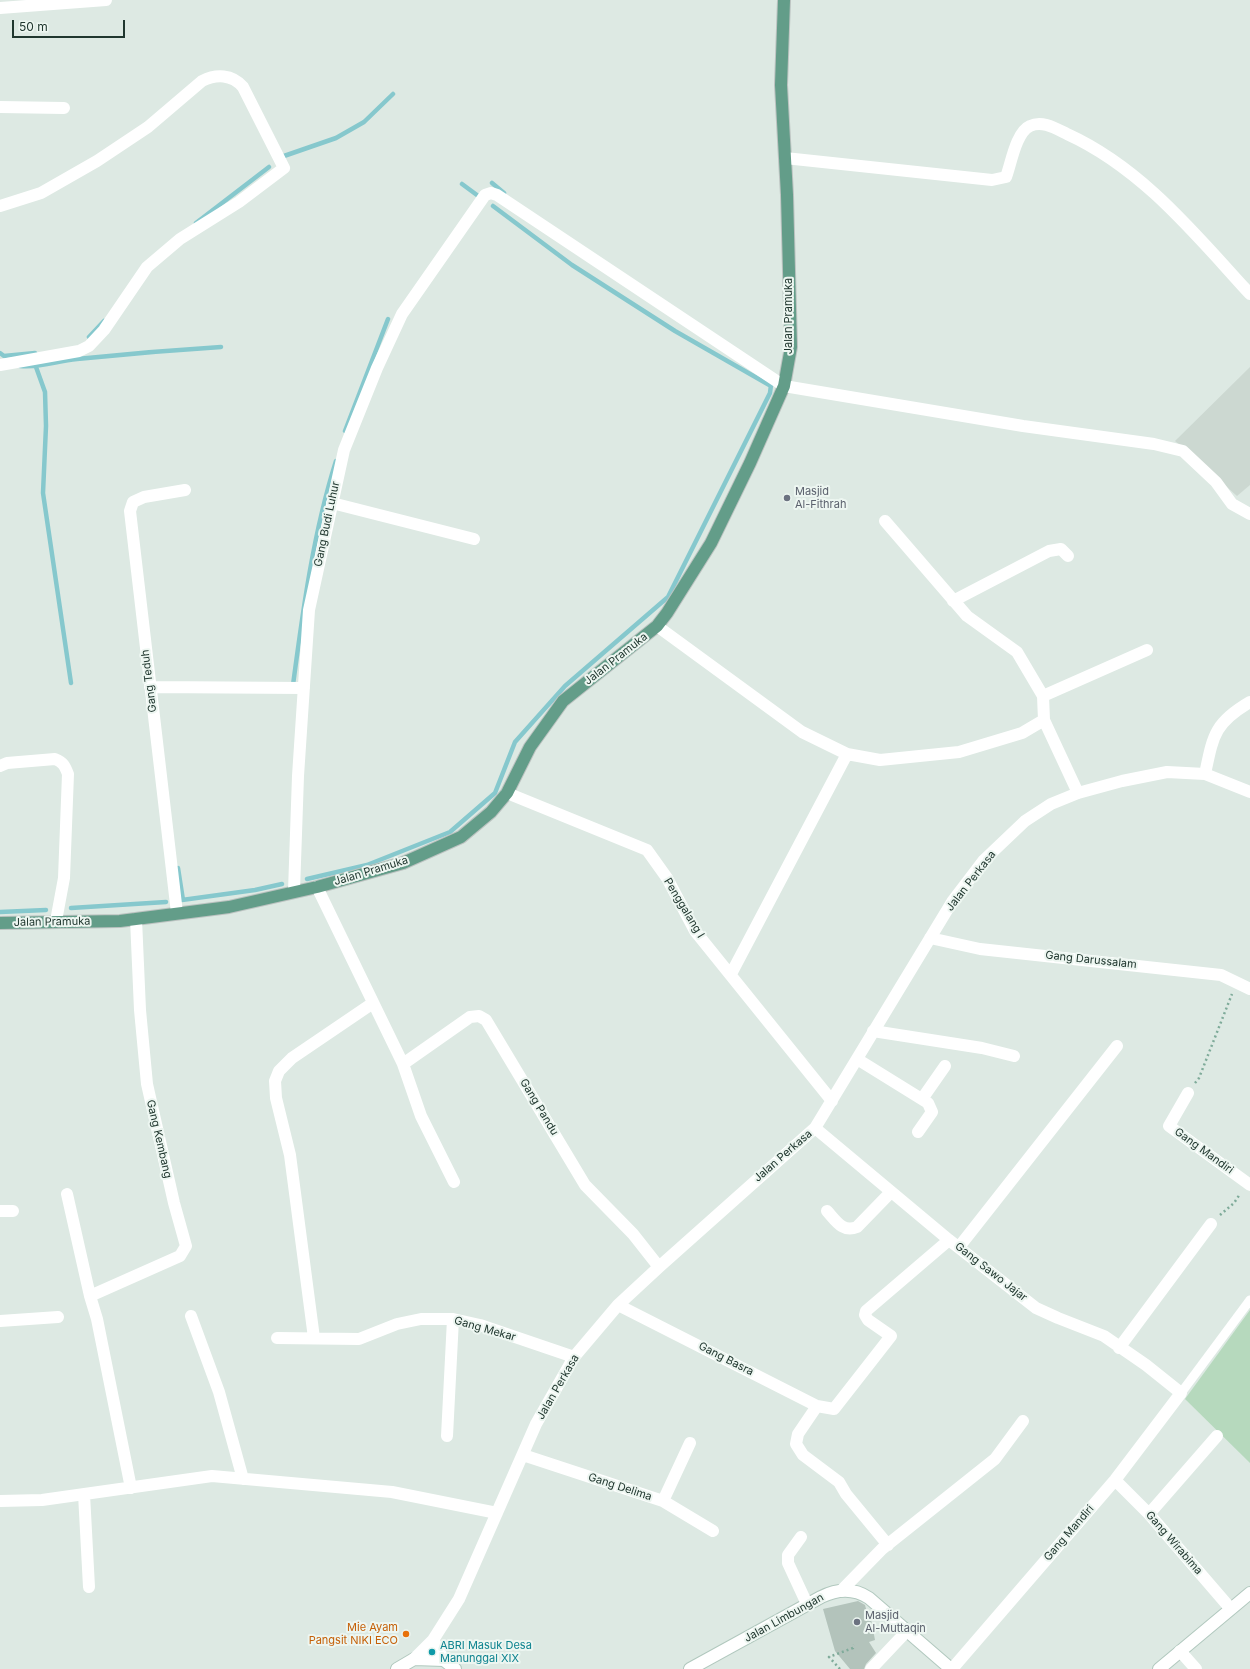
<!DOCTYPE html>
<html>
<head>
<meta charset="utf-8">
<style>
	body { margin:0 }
	#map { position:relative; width:1250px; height:1669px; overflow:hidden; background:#dde9e3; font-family:Inter,sans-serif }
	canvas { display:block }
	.scale { position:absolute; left:12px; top:20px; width:113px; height:18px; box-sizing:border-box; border:2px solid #20372f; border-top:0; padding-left:5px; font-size:12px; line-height:14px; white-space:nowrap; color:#20372f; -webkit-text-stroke:3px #edf6f1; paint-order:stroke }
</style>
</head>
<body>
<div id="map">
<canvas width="1250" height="1669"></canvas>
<div class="scale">50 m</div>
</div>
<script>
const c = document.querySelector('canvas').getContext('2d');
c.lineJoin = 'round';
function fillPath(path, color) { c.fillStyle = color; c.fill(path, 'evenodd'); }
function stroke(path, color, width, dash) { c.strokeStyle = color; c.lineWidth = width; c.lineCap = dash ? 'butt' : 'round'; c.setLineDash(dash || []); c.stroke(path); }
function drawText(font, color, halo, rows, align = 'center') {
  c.font = font + ' Inter,sans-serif'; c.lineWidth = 4; c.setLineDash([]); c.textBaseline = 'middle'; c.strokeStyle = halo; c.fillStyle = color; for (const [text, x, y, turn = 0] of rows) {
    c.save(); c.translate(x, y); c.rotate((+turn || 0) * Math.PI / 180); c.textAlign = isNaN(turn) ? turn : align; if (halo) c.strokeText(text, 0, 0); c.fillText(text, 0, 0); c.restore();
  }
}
const built = new Path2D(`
	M1250 367V485L1237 496 1175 441Z`);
const green = new Path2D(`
	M1250 1310V1463L1185 1399Z`);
const stream = new Path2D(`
	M284 156 336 138 364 122 393 94
	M492 183 504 193
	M462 184 481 198
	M493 206 572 265 675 331 771 386
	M196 223 269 167
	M89 337 104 321
	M0 353 4 356 35 353
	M20 366C42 368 56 361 77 359 125 354 173 350 221 347
	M36 367 45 392 46 426 43 493 71 683
	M345 431 388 319
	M291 685H293C303 610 313 534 336 461
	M178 868 183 900
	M307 879 367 865 450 832 495 793 515 742 565 686 668 597 770 393 771 385
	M182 900 255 890 282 884
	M71 908 166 902
	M0 912 46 910`);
const building = new Path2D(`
	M858 1601 865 1605 869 1620 871 1619 875 1640 869 1642 876 1653 866 1664 864 1669H850L835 1651 823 1609Z`);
const path = new Path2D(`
	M1195 1083 1199 1078 1232 994
	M1220 1215 1234 1203 1240 1194
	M840 1669 829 1657 853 1648 854 1645`);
const lane = new Path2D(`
	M1181 1393 1250 1300`);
const street = new Path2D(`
	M0 8 106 0
	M0 107 64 108
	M785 158 992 180 1006 177C1011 164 1016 132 1030 126 1042 120 1055 128 1067 134 1142 168 1195 234 1250 294
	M0 206 41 193 97 161 148 127 202 81C216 74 232 74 243 87L284 168 239 202 180 239 147 267 104 330 89 346 79 351 0 365
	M332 503 474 539
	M885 521 967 616 1017 652 1043 696 1044 720 1078 793
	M953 601 1049 551 1061 549 1068 556
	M657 626 802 732 847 754 880 760 959 752 1022 733 1044 720
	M150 687 304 688
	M1043 696 1147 650
	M0 766 7 763 55 759C63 762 65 766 68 774L64 878 56 921
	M1205 774C1213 736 1214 723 1250 702
	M507 793 647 850 667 878 695 931 832 1101
	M317 887 403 1064 421 1116 454 1182
	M294 891 298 776 309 610 344 450 377 368 402 314 485 195 491 193 497 195 784 386 1023 426 1154 444 1183 451 1216 482 1232 504 1250 514
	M177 913 130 511 133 502 144 497 185 490
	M930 938 980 949 1221 975 1250 989
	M731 974 847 754
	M873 1031 982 1048 1014 1056
	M857 1059 928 1103 932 1112 918 1132
	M403 1064 470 1017 479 1016 486 1020 585 1185 633 1234 659 1267
	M1188 1093 1169 1126 1250 1185
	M922 1099 945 1066
	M815 1128 949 1240 1036 1308 1058 1318 1104 1336 1146 1365 1181 1393 1115 1480 952 1669
	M67 1194 90 1296 97 1319 131 1488
	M0 1211H13
	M827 1211C836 1221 843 1233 857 1227L891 1192
	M959 1247 1117 1046
	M90 1296 180 1256 186 1246 174 1203 147 1084 140 1010 136 919
	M618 1305 817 1406 834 1409 891 1336 868 1320 865 1315 866 1311 949 1240
	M191 1316 219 1392 243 1479
	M0 1321 58 1317
	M277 1338 359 1339 397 1324 421 1319H453L480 1325 574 1357
	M314 1338 290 1155 276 1098 275 1081 279 1071 292 1058 373 1003
	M1119 1348 1211 1224
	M817 1406 798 1434 796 1444 803 1455 839 1482 846 1494 888 1545
	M447 1436 453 1319
	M523 1455 663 1501 713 1531
	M1115 1480 1149 1514 1230 1608
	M84 1494 89 1587
	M0 1501 42 1500 212 1476 392 1492 497 1513
	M663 1501 690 1443
	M1149 1514 1217 1436
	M801 1537 788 1555V1563L807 1604
	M841 1591 882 1549 995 1459 1023 1421
	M433 1640 444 1660
	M1180 1651 1196 1669
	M414 1659 433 1640 459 1599 536 1424 574 1357 618 1305 659 1267 815 1128 952 902 984 860 1025 821 1051 804 1078 793 1122 781 1167 772 1205 774 1250 792
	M871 1669 906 1632`);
const secondary = new Path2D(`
	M397 1669 414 1659 444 1660 455 1669
	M690 1669 821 1597C837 1589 854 1588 869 1598L951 1669
	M1159 1669 1250 1593`);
const primary = new Path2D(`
	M0 923 120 921 229 907 317 887 403 863 461 837 491 812 507 793 530 747 563 701 657 626 667 613 711 543 750 463 784 386 791 347 787 195 781 85 784 0`);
const markers = [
	[787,498,4,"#6b7280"],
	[857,1622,4,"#6b7280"],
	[406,1634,4,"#e8710a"],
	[432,1652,4,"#0f9aa8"]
];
const streetNames = [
	["Jalan Pramuka",789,316,-90],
	["Gang Budi Luhur",327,524,-78],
	["Jalan Pramuka",616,659,-38],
	["Gang Teduh",149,681,-97],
	["Jalan Pramuka",371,871,-17],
	["Jalan Perkasa",971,881,-52],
	["Penggalang I",684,908,59],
	["Jalan Pramuka",52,922,-1],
	["Gang Darussalam",1091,960,6],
	["Gang Pandu",539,1107,59],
	["Gang Kembang",159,1139,77],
	["Gang Mandiri",1204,1151,36],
	["Jalan Perkasa",783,1156,-41],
	["Gang Sawo Jajar",991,1272,38],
	["Gang Mekar",485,1329,16],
	["Gang Basra",726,1359,27],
	["Jalan Perkasa",558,1387,-60],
	["Gang Delima",620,1487,18],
	["Gang Mandiri",1069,1533,-49],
	["Gang Wirabima",1174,1543,49],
	["Jalan Limbungan",784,1618,-29]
];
const worshipNames = [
	["Masjid",795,492],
	["Al-Fithrah",795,505],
	["Masjid",865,1616],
	["Al-Muttaqin",865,1629]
];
const foodNames = [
	["Mie Ayam",398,1628],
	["Pangsit NIKI ECO",398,1641]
];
const cultureNames = [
	["ABRI Masuk Desa",440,1646],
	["Manunggal XIX",440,1659]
];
fillPath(built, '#ccd8d1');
fillPath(green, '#b6d9bd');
stroke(stream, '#86c8cd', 4.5);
fillPath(building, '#b3c3bb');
stroke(secondary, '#b1c8be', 14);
stroke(primary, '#bcc3c1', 14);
stroke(path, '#7fab9a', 2.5, [2, 3]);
stroke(lane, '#fff', 9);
stroke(street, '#fff', 12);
stroke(secondary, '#fff', 12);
stroke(primary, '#639d89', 12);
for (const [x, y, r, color] of markers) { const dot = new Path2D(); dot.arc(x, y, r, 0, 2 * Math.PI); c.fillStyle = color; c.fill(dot); stroke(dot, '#edf6f1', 1.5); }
drawText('11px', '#20372f', '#edf6f1', streetNames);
drawText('11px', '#5b616d', '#edf6f1', worshipNames, 'left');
drawText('11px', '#c56008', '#edf6f1', foodNames, 'right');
drawText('11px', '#0d838f', '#edf6f1', cultureNames, 'left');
</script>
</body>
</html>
